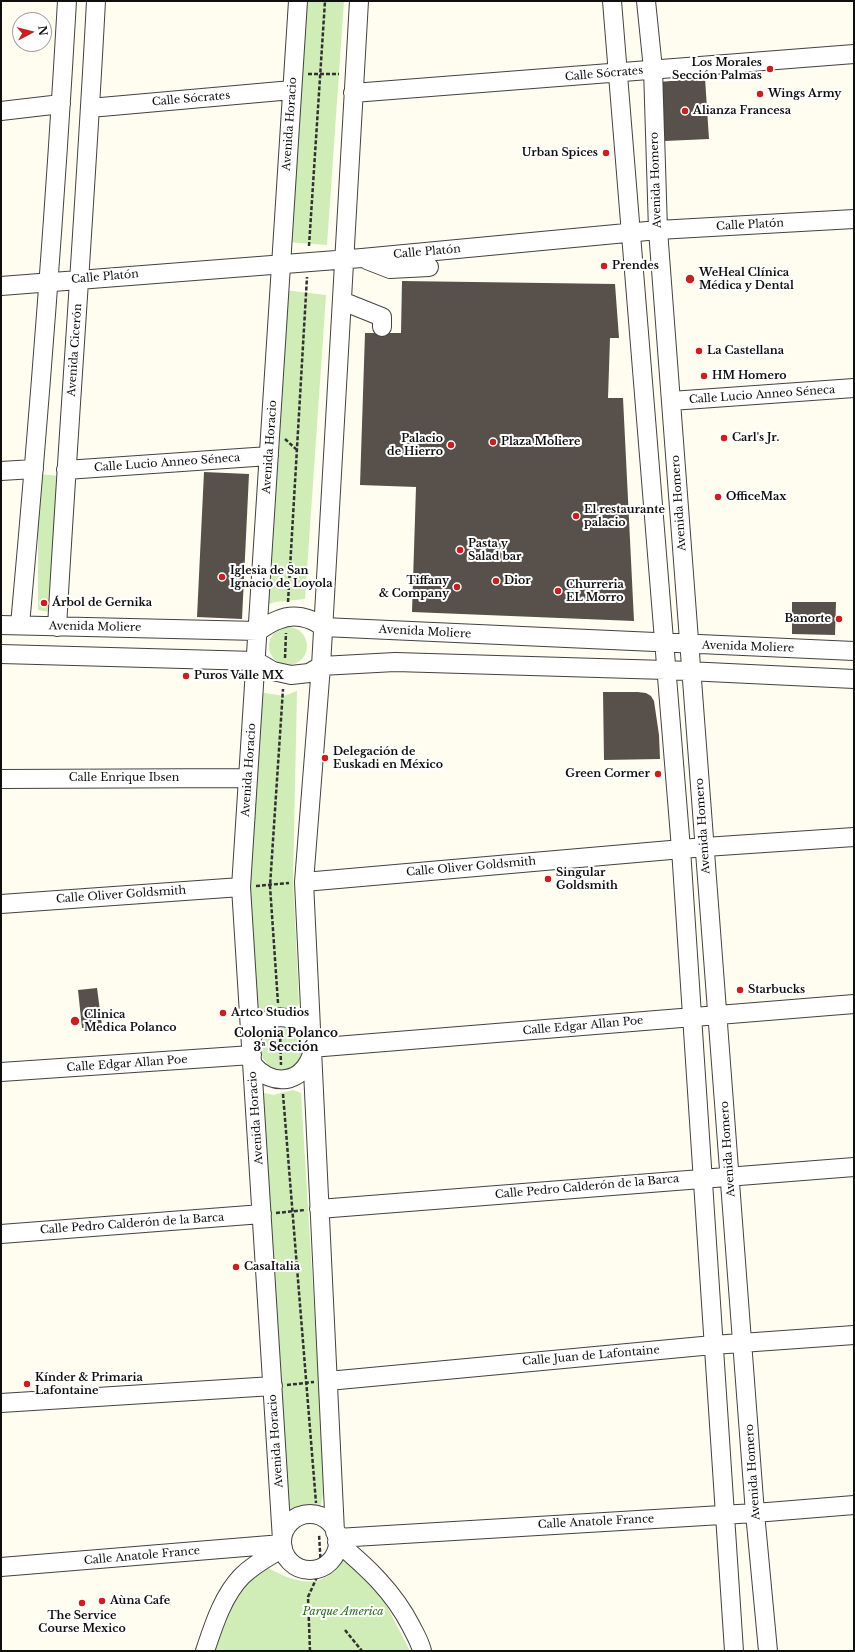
<!DOCTYPE html>
<html>
<head>
<meta charset="utf-8">
<style>
	body { margin:0 }
	#map { position:relative; width:855px; height:1652px; overflow:hidden; background:#fffdf0; font-family:"Libre Baskerville",serif }
	canvas { display:block }
	.frame { position:absolute; inset:0; border:2px solid #0f0f0f; pointer-events:none }
	.north { position:absolute; left:12px; top:12px; width:40px; height:40px; box-sizing:border-box; background:#fff; border:1px solid #9f9f9f; border-radius:50%; rotate:83deg; font-size:11px; font-weight:700; line-height:16px; text-align:center; color:#0f0f0f }
	.north::after { content:''; display:block; margin:auto; width:14px; height:18px; background:#c6201f; clip-path:polygon(50% 0,100% 100%,50% 72%,0 100%) }
</style>
</head>
<body>
<div id="map">
<canvas width="855" height="1652"></canvas>
<div class="frame"></div>
<div class="north">N</div>
</div>
<script>
const c = document.querySelector('canvas').getContext('2d');
c.lineJoin = 'round';
function fillPath(path, color) { c.fillStyle = color; c.fill(path, 'evenodd'); }
function stroke(path, color, width, dash) { c.strokeStyle = color; c.lineWidth = width; c.lineCap = dash ? 'butt' : 'round'; c.setLineDash(dash || []); c.stroke(path); }
function drawText(font, color, halo, rows, align = 'center') {
  c.font = font + ' "Libre Baskerville",serif'; c.lineWidth = 4; c.setLineDash([]); c.textBaseline = 'middle'; c.strokeStyle = halo; c.fillStyle = color; for (const [text, x, y, turn = 0] of rows) {
    c.save(); c.translate(x, y); c.rotate((+turn || 0) * Math.PI / 180); c.textAlign = isNaN(turn) ? turn : align; if (halo) c.strokeText(text, 0, 0); c.fillText(text, 0, 0); c.restore();
  }
}
const green = new Path2D(`
	M304 1H344L327 245 288 242Z
	M284 290 326 295 305 599 275 602 264 606Z
	M38 474 60 476 49 612 38 610Z
	M269 646a19 19 0 1 1 38 0a19 19 0 1 1-38 0Z
	M297 691 293 878 299 1003 296 1011C285 1015 272 1013 261 1014L256 1009 246 892 258 692 284 696Z
	M261 1049a21 21 0 1 1 42 0a21 21 0 1 1-42 0Z
	M293 1090 301 1093 323 1452 324 1490 320 1509 303 1507 290 1515 282 1512 259 1095 265 1093 273 1095Z
	M342 1557 379 1591 410 1651H212L231 1602 251 1577 267 1567C286 1578 312 1590 332 1573 336 1570 339 1562 342 1557Z`);
const building = new Path2D(`
	M705 78 709 139 665 141 659 82Z
	M402 281 615 284 619 338H610L608 398H623L634 621 412 612 416 487 360 485 365 333H401Z
	M204 472 249 474 242 619 197 617Z
	M792 602H836L835 635 792 634Z
	M603 692H637L646 693 651 696 654 701 659 735 660 759 604 760Z
	M97 988 102 1026 82 1028 78 990Z`);
const path = new Path2D(`
	M308 74H339
	M309 246 325 1
	M285 439 297 450
	M288 602 307 277
	M285 658 286 633
	M256 886 289 883
	M278 1003 270 886 283 689
	M280 1032 281 1065
	M283 1094 316 1503
	M276 1213 305 1210
	M287 1385 314 1382
	M345 1630 362 1651
	M310 1651 308 1597 321 1568 319 1534`);
const minor = new Path2D(`
	M612 1 681 849 734 1651
	M646 1 653 69 658 230 755 1513 768 1651
	M353 93 854 54
	M90 108 292 90
	M1 111 61 104
	M367 260 390 269 429 267
	M1 286 362 258 658 230 854 219
	M342 301 382 317V327
	M671 401 854 388
	M66 470 269 456
	M1 471 34 469
	M1 625 258 631C265 627 271 622 278 620 293 613 310 617 323 627L854 651
	M20 625C39 417 55 209 67 1
	M57 627C69 418 85 210 96 1
	M1 654 256 661 273 671 291 675 309 673 321 666 395 662 666 670 854 679
	M1 779 248 778
	M304 882 705 847 854 837
	M1 904 241 887
	M251 1039C265 1010 297 1010 311 1040
	M311 1048 854 1004
	M253 1065C273 1087 302 1084 312 1054
	M1 1072 252 1055
	M319 1209 854 1167
	M1 1234 262 1214
	M328 1381 713 1345 854 1335
	M1 1403 273 1386
	M282 1542a28 28 0 1 1 56 0a28 28 0 1 1-56 0Z
	M335 1532 304 882 321 666 359 1
	M337 1538 755 1513 854 1505
	M282 1540 241 887 298 1
	M337 1542C367 1567 393 1591 411 1626 415 1634 420 1642 422 1651
	M1 1567 282 1544
	M205 1651C213 1627 223 1595 242 1576 254 1564 268 1557 283 1548`);
const markers = [
	[770,69,4,"#c6201f"],
	[760,94,4,"#c6201f"],
	[685,111,4,"#c6201f"],
	[606,153,4,"#c6201f"],
	[604,266,4,"#c6201f"],
	[690,279,5,"#c6201f"],
	[699,351,4,"#c6201f"],
	[704,376,4,"#c6201f"],
	[724,438,4,"#c6201f"],
	[493,442,4,"#c6201f"],
	[451,445,4,"#c6201f"],
	[718,497,4,"#c6201f"],
	[576,516,4,"#c6201f"],
	[460,550,4,"#c6201f"],
	[222,577,4,"#c6201f"],
	[496,581,4,"#c6201f"],
	[457,587,4,"#c6201f"],
	[558,591,4,"#c6201f"],
	[44,603,4,"#c6201f"],
	[839,619,4,"#c6201f"],
	[186,676,4,"#c6201f"],
	[325,758,4,"#c6201f"],
	[658,774,4,"#c6201f"],
	[548,879,4,"#c6201f"],
	[740,990,4,"#c6201f"],
	[223,1013,4,"#c6201f"],
	[75,1021,5,"#c6201f"],
	[236,1267,4,"#c6201f"],
	[27,1384,4,"#c6201f"],
	[102,1601,4,"#c6201f"],
	[82,1603,4,"#c6201f"]
];
const poiNames = [
	["Los Morales",762,63,"right"],
	["Sección Palmas",762,76,"right"],
	["Wings Army",768,94],
	["Alianza Francesa",693,111],
	["Urban Spices",598,153,"right"],
	["Prendes",612,266],
	["WeHeal Clínica",699,273],
	["Médica y Dental",699,286],
	["La Castellana",707,351],
	["HM Homero",712,376],
	["Carl's Jr.",732,438],
	["Palacio",443,439,"right"],
	["de Hierro",443,452,"right"],
	["Plaza Moliere",501,442],
	["OfficeMax",726,497],
	["El restaurante",584,510],
	["palacio",584,523],
	["Pasta y",468,544],
	["Salad bar",468,557],
	["Iglesia de San",230,571],
	["Ignacio de Loyola",230,584],
	["Tiffany",449,581,"right"],
	["& Company",449,594,"right"],
	["Dior",504,581],
	["Churreria",566,585],
	["EL Morro",566,598],
	["Árbol de Gernika",52,603],
	["Banorte",831,619,"right"],
	["Puros Valle MX",194,676],
	["Delegación de",333,752],
	["Euskadi en México",333,765],
	["Green Cormer",650,774,"right"],
	["Singular",556,873],
	["Goldsmith",556,886],
	["Starbucks",748,990],
	["Artco Studios",231,1013],
	["Clinica",84,1015],
	["Medica Polanco",84,1028],
	["CasaItalia",244,1267],
	["Kínder & Primaria",35,1378],
	["Lafontaine",35,1391],
	["Aùna Cafe",110,1601],
	["The Service",82,1616,"center"],
	["Course Mexico",82,1629,"center"]
];
const streetNames = [
	["Calle Sócrates",604,74,-5],
	["Calle Sócrates",191,99,-5],
	["Avenida Horacio",290,124,-86],
	["Avenida Homero",656,180,-92],
	["Calle Platón",750,225,-3],
	["Calle Platón",427,252,-5],
	["Calle Platón",105,277,-5],
	["Avenida Cicerón",75,350,-86],
	["Calle Lucio Anneo Séneca",762,395,-4],
	["Avenida Horacio",270,447,-86],
	["Calle Lucio Anneo Séneca",167,463,-4],
	["Avenida Homero",679,503,-94],
	["Avenida Moliere",95,627,1],
	["Avenida Moliere",425,632,3],
	["Avenida Moliere",748,647,2],
	["Avenida Horacio",249,770,-86],
	["Calle Enrique Ibsen",124,778],
	["Avenida Homero",703,826,-94],
	["Calle Oliver Goldsmith",471,867,-5],
	["Calle Oliver Goldsmith",121,895,-4],
	["Calle Edgar Allan Poe",583,1026,-5],
	["Calle Edgar Allan Poe",127,1064,-4],
	["Avenida Horacio",256,1118,-94],
	["Avenida Homero",728,1149,-94],
	["Calle Pedro Calderón de la Barca",587,1187,-5],
	["Calle Pedro Calderón de la Barca",132,1224,-4],
	["Calle Juan de Lafontaine",591,1356,-5],
	["Avenida Horacio",276,1441,-94],
	["Avenida Homero",753,1472,-94],
	["Calle Anatole France",596,1522,-3],
	["Calle Anatole France",142,1556,-5]
];
const parkNames = [
	["Parque America",343,1612]
];
const neighbourhoodNames = [
	["Colonia Polanco",286,1034],
	["3ª Sección",286,1048]
];
fillPath(green, '#d0ecb7');
fillPath(building, '#58504a');
stroke(minor, '#424242', 20);
stroke(path, '#313131', 2.5, [4, 2]);
stroke(minor, '#fff', 18);
for (const [x, y, r, color] of markers) { const dot = new Path2D(); dot.arc(x, y, r, 0, 2 * Math.PI); c.fillStyle = color; c.fill(dot); stroke(dot, '#fff', 1.5); }
drawText('bold 11px', '#0f0f0f', '#fff', poiNames, 'left');
drawText('11px', '#0f0f0f', '#fff', streetNames);
drawText('italic 11px', '#276a1b', '#fff', parkNames);
drawText('bold 12px', '#0f0f0f', '#fff', neighbourhoodNames);
</script>
</body>
</html>
